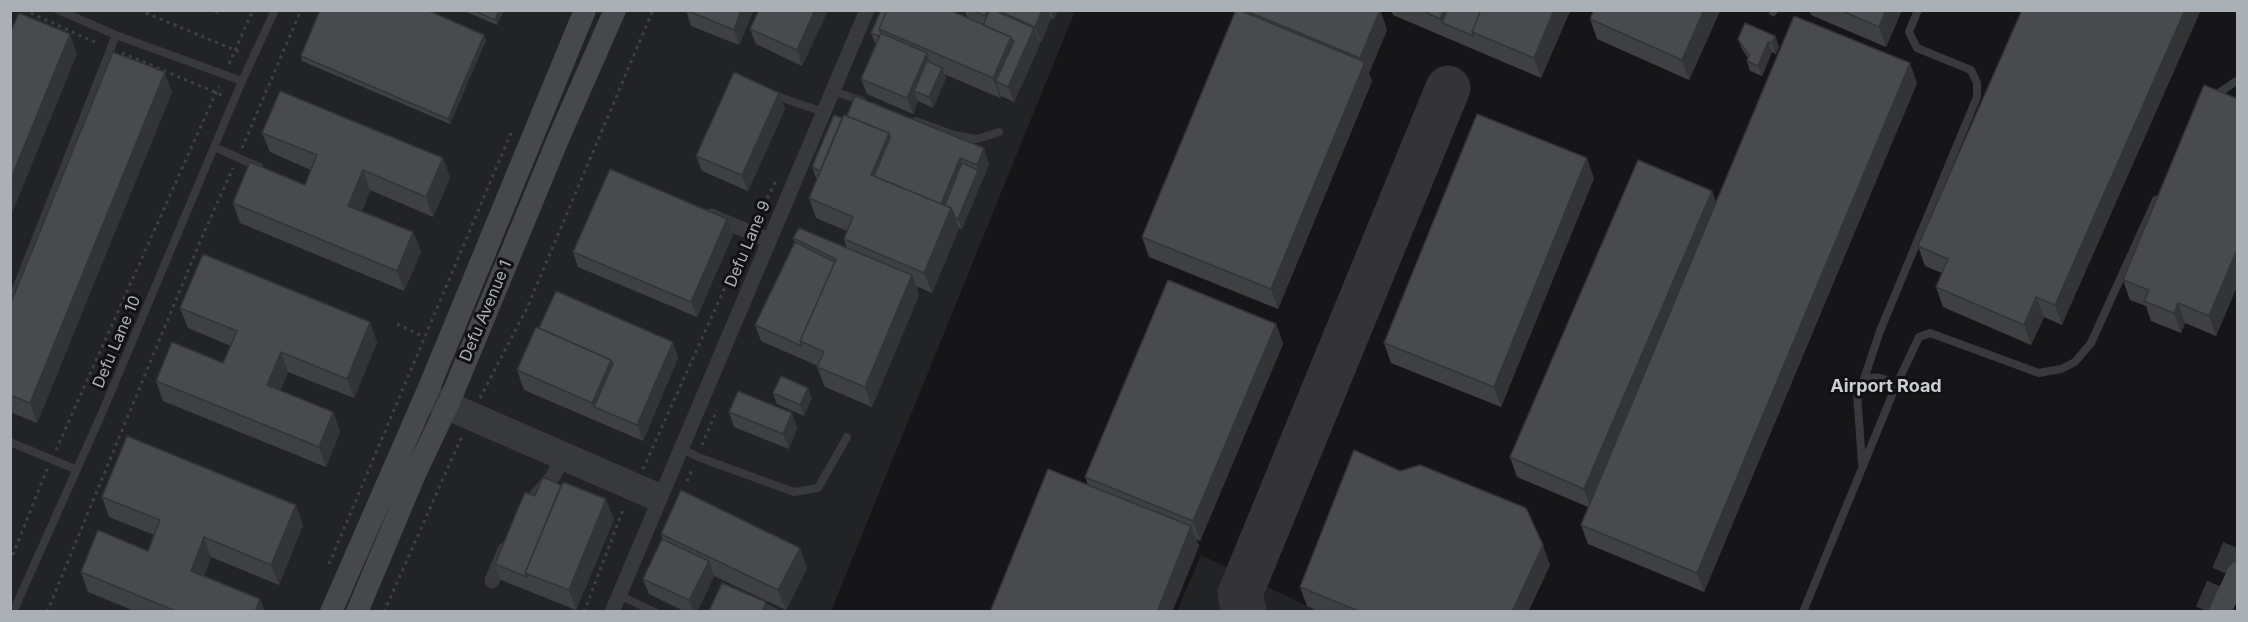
<!DOCTYPE html>
<html>
<head>
<meta charset="utf-8">
<style>
	body { margin:0 }
	#map { position:relative; width:2248px; height:622px; overflow:hidden; background:#161618; font-family:Inter,sans-serif }
	canvas { display:block }
	.frame { position:absolute; inset:0; border:12px solid #aab0b6; pointer-events:none }
</style>
</head>
<body>
<div id="map">
<canvas width="2248" height="622"></canvas>
<div class="frame"></div>
</div>
<script>
const c = document.querySelector('canvas').getContext('2d');
c.lineJoin = 'round';
function fillPath(path, color) { c.fillStyle = color; c.fill(path, 'evenodd'); }
function stroke(path, color, width, dash) { c.strokeStyle = color; c.lineWidth = width; c.lineCap = dash ? 'butt' : 'round'; c.setLineDash(dash || []); c.stroke(path); }
function drawText(font, color, halo, rows, align = 'center') {
  c.font = font + ' Inter,sans-serif'; c.lineWidth = 6; c.setLineDash([]); c.textBaseline = 'middle'; c.strokeStyle = halo; c.fillStyle = color; for (const [text, x, y, turn = 0] of rows) {
    c.save(); c.translate(x, y); c.rotate((+turn || 0) * Math.PI / 180); c.textAlign = isNaN(turn) ? turn : align; if (halo) c.strokeText(text, 0, 0); c.fillText(text, 0, 0); c.restore();
  }
}
const built = new Path2D(`
	M13 11H1075L831 611 11 612 10 15Z
	M1201 555 1307 606 1320 611H1177Z`);
const taxiway = new Path2D(`
	M1244 612 1240 594 1448 88`);
const motorwayTunnel = new Path2D(`
	M2209 612 2238 543`);
const path = new Path2D(`
	M24 10 99 44
	M139 10 242 53
	M122 53 224 96
	M229 64 253 10
	M242 148 301 10
	M757 218 776 181
	M397 324 424 337
	M480 398 527 308 653 10
	M702 445 717 410
	M56 450 219 86
	M643 469 744 245
	M687 481 693 468
	M10 562 47 469
	M329 564 511 133
	M47 612 202 237 233 168
	M384 612 462 436
	M584 612 624 507`);
const service = new Path2D(`
	M58 10 116 35 242 81
	M1773 12 1774 10
	M833 91 862 101
	M771 94 823 112
	M2214 96 2238 80
	M916 121 954 135 977 139 999 132
	M214 147 259 167
	M10 304 116 35
	M1864 379 1880 331 1977 97V83L1971 70 1917 48 1909 32 1918 10
	M10 442 75 469
	M681 448 698 457 794 492 818 488 847 437
	M1862 463 1857 393C1861 375 1876 375 1890 381L1895 388
	M619 595 655 612
	M760 605 775 612
	M13 612 102 413 242 81 275 10
	M1803 612 1895 388 1919 337 1930 333 2039 373 2061 369 2075 362 2091 343 2156 200`);
const minor = new Path2D(`
	M711 216 769 240
	M428 390 662 492
	M422 402 657 504
	M536 496 552 478 561 462
	M492 581 505 550
	M612 612 867 10`);
const secondary = new Path2D(`
	M331 612 428 390 585 10
	M357 612 415 474 450 400 559 137 615 10
	M2220 612 2238 573`);
const wall = new Path2D(`
	M210 10H220L218 14Z
	M462 10H504L497 25Z
	M686 10 753 12 739 45 691 26Z
	M759 10H828L802 66 756 44 750 29Z
	M881 10H952L967 18 965 11 963 10H1058L1054 19 1050 18 1051 19 1041 42 1039 41 1040 44 1014 102 1001 96 1000 98 944 74 946 78 933 108 918 101 913 114 867 94 861 79 876 44 875 43 871 33Z
	M1236 10H1380L1387 30 1369 73 1372 81 1278 309 1149 257 1142 237Z
	M1391 10H1569L1570 11 1541 78 1393 15Z
	M1809 10H1902L1886 47 1811 15Z
	M2022 10 2062 325 2044 317 2031 345 1943 307 1936 287 1942 273 1925 266 1918 246Z
	M1720 11 1689 80 1597 39 1590 19Z
	M1775 36 1779 46 1776 54 1772 52 1762 76 1750 71 1747 61 1748 58 1742 49 1738 39Z
	M486 40 450 124 302 61 301 56Z
	M1917 83 1704 592 1588 544 1581 525 1588 507 1517 477 1510 457 1712 191 1716 202Z
	M172 92 37 423 10 412V305Z
	M779 93 785 109 748 191 702 171 696 156Z
	M2238 99V284L2216 336 2185 323 2181 333 2151 321 2146 306 2130 300 2123 280Z
	M842 118 989 164 962 229 959 228 932 293 916 286 919 295 872 407 825 387 817 367 818 366 761 341 755 325 795 242 793 238 847 248 844 239 847 231 816 218 809 198 817 178H816L812 167Z
	M262 133 443 158 450 178 433 217 370 190 362 211 413 232 421 252 404 291 240 223 233 203 305 185 311 170 270 152Z
	M1594 178 1501 407 1391 363 1384 343Z
	M727 219 733 234 697 317 578 267 573 252Z
	M180 308 377 342 354 398 288 372 280 391 333 412 340 432 326 467 163 401 156 381 223 363 231 346 188 328Z
	M1276 324 1283 344 1200 541 1196 539 1199 546 1172 612H990L1088 485 1085 477Z
	M539 328 673 342 678 358 643 441 524 390 517 370Z
	M773 393 812 398 804 416 777 404Z
	M729 412 792 413 797 428 789 449 734 427Z
	M561 485 614 519 576 610 501 580 495 564 535 496Z
	M102 497 303 525 279 585 211 557 204 576 260 599 265 612H137L88 592 81 572 148 551 154 535 109 517Z
	M661 534 807 568 786 610 714 576 697 612H686L649 594 643 579 662 539Z
	M1550 565 1528 612H1320L1307 606 1300 587Z`);
const shadedWall = new Path2D(`
	M499 10H504L497 25 495 20Z
	M741 10H753V12L739 45 734 30Z
	M815 10H828L802 66 797 50Z
	M1042 10H1048L1051 19 1041 42 1035 27Z
	M1051 10H1058L1054 19Z
	M1380 10 1387 30 1369 73 1372 81 1278 309 1271 289 1363 66 1360 58Z
	M1444 10H1459L1442 23 1440 19Z
	M1554 10H1569L1570 11 1541 78 1534 58Z
	M1704 10H1720V11L1689 80 1682 60Z
	M1886 10H1902L1886 47 1879 27Z
	M2185 10H2201L2062 325 2055 305Z
	M1034 28 1040 44 1014 102 1008 87Z
	M70 34 77 54 10 218V181Z
	M484 35 486 40 450 124 448 119Z
	M1775 36 1779 46 1776 54 1772 43Z
	M1011 37 1018 57 996 81 1001 96 1000 98 993 78Z
	M1768 42 1772 52 1762 76 1758 66Z
	M927 53 932 68 914 91 918 101 913 114 907 98Z
	M1910 63 1917 83 1704 592 1697 573Z
	M942 68 946 78 933 108 929 97Z
	M165 72 172 92 37 423 30 403Z
	M779 93 785 109 748 191 742 175Z
	M889 133 896 153 883 184 871 175Z
	M984 148 989 164 962 229 958 219 978 170 977 165Z
	M443 158 450 178 433 217 426 197Z
	M960 158 966 173 952 208 959 228 932 293 924 273 940 207Z
	M1587 158 1594 178 1501 407 1494 387Z
	M363 170 370 190 356 226 348 206Z
	M1712 191 1719 211 1591 509 1584 489Z
	M727 219 733 234 697 317 691 302Z
	M413 232 421 252 404 291 397 271Z
	M2238 247V284L2216 336 2209 316Z
	M912 275 919 295 872 407 865 387Z
	M2036 297 2044 317 2031 345 2024 325Z
	M2178 303 2185 323 2181 333 2174 313Z
	M370 322 377 342 354 398 347 379Z
	M1276 324 1283 344 1200 541 1193 521Z
	M673 342 678 358 643 441 637 425Z
	M281 352 288 372 274 405 267 385Z
	M611 360 619 380 594 407 592 403Z
	M808 388 812 398 804 416 800 405Z
	M333 412 340 432 326 467 319 447Z
	M792 413 797 428 789 449 783 434Z
	M606 499 614 519 576 610 569 590Z
	M296 505 303 525 279 585 271 565Z
	M1191 526 1199 546 1172 612H1157Z
	M204 537 211 557 198 591 191 571Z
	M1543 545 1550 565 1528 612H1512Z
	M800 548 807 568 786 610 778 590Z
	M709 561 714 576 697 612H694L689 600Z
	M260 599 265 612H255Z
	M766 602 769 612H762Z`);
const building = new Path2D(`
	M320 10H427L484 35 448 119 301 56Z
	M473 10H499L495 20Z
	M686 10H741L734 30Z
	M759 10H815L797 50 750 29Z
	M881 10H887L879 29 881 33 879 36 871 33Z
	M887 10H950L1011 37 993 78 879 29Z
	M972 10H988L985 16Z
	M990 10H994L1034 28 1008 87 996 81 1014 41 1012 40 1011 37 983 25Z
	M997 10H1042L1035 27Z
	M1236 10H1239L1365 62 1271 289 1142 237Z
	M1244 10H1380L1360 58Z
	M1421 10H1444L1440 19Z
	M1447 10H1481L1472 32 1474 36 1442 23Z
	M1481 10H1554L1534 58 1472 32Z
	M1594 10H1704L1682 60 1590 19Z
	M1840 10H1886L1879 27Z
	M2022 10H2185L2055 305 2036 297 2024 325 1936 287 1948 259 1918 246Z
	M19 13 70 34 10 181V33Z
	M1794 16 1910 63 1697 573 1581 525Z
	M1745 23 1775 36 1772 43 1768 42 1758 66 1747 61 1749 55 1738 39Z
	M881 33 927 53 907 98 861 79Z
	M113 52 165 72 30 403 10 395V305Z
	M927 61 942 68 929 97 914 91Z
	M734 72 779 93 742 175 696 156Z
	M2204 85 2238 99V247L2209 316 2178 303 2174 313 2144 301 2149 290 2123 280Z
	M280 91 443 158 426 197 363 170 348 206 413 232 397 271 233 203 250 162 305 185 317 155 262 133Z
	M855 96 984 148 977 165 960 158 941 204 874 176 890 138 889 133 847 116Z
	M1477 114 1587 158 1494 387 1384 343Z
	M834 115 842 118 820 171 812 167Z
	M844 115 889 133 871 175 951 208 924 273 844 239 853 217 809 198Z
	M1638 160 1712 191 1584 489 1510 457Z
	M962 163 978 170 958 219 955 217 951 208 945 205Z
	M610 169 727 219 691 302 573 252Z
	M799 228 912 275 865 387 817 367 824 352 800 341 836 259 793 238Z
	M795 242 835 262 800 341 802 346 755 325Z
	M203 254 370 322 347 379 281 352 267 385 333 412 319 447 156 381 172 342 223 363 237 331 180 308Z
	M1168 280 1276 324 1193 521 1085 477Z
	M556 291 673 342 637 425 594 407 613 364 611 360 539 328Z
	M536 327 611 360 592 403 517 370Z
	M781 376 808 388 800 405 773 393Z
	M738 391 792 413 783 434 729 412Z
	M127 436 296 505 271 565 204 537 191 571 260 599 255 612H178L81 572 98 530 148 551 160 520 102 497Z
	M1354 450 1400 471 1420 465 1526 508 1543 545 1512 612H1361L1300 587Z
	M1048 469 1191 526 1157 612H990Z
	M543 477 561 485 525 573 527 577 495 564 525 492 535 496Z
	M563 482 606 499 569 590 525 573Z
	M681 490 800 548 778 590 661 534Z
	M662 539 709 561 689 600 643 579Z
	M722 583 766 602 762 612 709 611Z`);
const streetNames = [
	["Defu Lane 9",748,244,-67],
	["Defu Avenue 1",486,311,-67],
	["Defu Lane 10",117,342,-67]
];
const neighbourhoodNames = [
	["Airport Road",1886,387]
];
fillPath(built, '#222325');
stroke(taxiway, '#343438', 45);
stroke(motorwayTunnel, '#343538', 28, [28, 14]);
stroke(path, '#3e4043', 3, [3, 4.5]);
stroke(service, '#38393c', 8);
stroke(minor, '#38393c', 15);
stroke(secondary, '#46484c', 22);
fillPath(wall, '#3e4042');
fillPath(shadedWall, '#323436');
fillPath(building, '#484a4d');
stroke(building, '#323436', 1.5);
drawText('16px', '#aab0b6', '#111113', streetNames);
drawText('bold 18px', '#caced3', '#111113', neighbourhoodNames);
</script>
</body>
</html>
